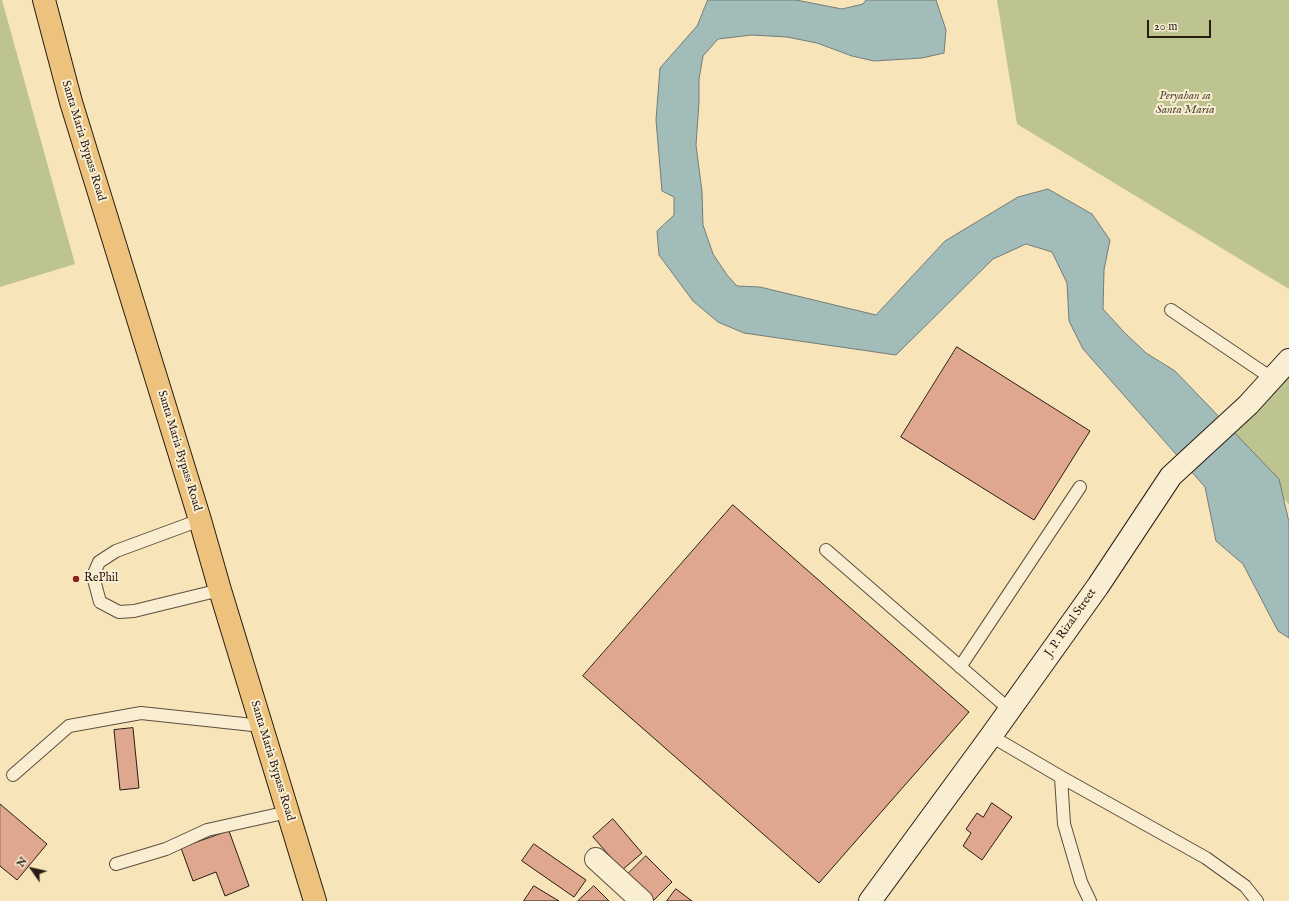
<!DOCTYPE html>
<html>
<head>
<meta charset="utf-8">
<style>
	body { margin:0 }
	#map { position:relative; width:1289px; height:901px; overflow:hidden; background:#f7e5b9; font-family:"IM FELL English",serif }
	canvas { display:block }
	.north { position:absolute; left:12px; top:849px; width:40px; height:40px; -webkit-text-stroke:3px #faeed2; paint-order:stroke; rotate:304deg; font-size:11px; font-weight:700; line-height:16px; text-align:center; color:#2a1b15 }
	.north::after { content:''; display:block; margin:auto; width:14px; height:18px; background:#2a1b15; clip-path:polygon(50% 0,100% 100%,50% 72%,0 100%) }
	.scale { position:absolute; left:1147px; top:20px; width:64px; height:18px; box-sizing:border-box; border:2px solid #2a1b15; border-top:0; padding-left:5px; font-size:12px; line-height:14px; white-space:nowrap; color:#2a1b15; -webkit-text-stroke:3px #faeed2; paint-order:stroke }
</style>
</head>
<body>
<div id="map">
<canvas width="1289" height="901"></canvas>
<div class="north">N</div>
<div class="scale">20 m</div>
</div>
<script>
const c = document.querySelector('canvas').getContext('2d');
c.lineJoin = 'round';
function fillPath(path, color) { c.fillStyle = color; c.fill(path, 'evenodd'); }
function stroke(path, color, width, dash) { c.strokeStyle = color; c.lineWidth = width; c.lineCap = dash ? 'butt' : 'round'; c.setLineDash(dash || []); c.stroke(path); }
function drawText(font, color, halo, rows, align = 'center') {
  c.font = font + ' "IM FELL English",serif'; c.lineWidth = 4; c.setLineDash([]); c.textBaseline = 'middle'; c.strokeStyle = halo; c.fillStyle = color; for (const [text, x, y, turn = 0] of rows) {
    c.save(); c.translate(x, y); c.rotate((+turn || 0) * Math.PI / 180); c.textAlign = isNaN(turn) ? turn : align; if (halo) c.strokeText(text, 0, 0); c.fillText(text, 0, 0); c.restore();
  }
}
const green = new Path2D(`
	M0 0H2L75 264 0 287Z
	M997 0H1289V289L1017 124Z
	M1289 371V505L1232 431Z`);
const water = new Path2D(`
	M708 0H796L842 9 863 4 866 0H936L946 30 944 53 922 58 874 61 852 56 817 43 787 37 752 35 718 39 703 56 699 79V102L696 145 702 192 703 225 713 254 727 275 737 286 760 287 876 315 945 241 1018 197 1048 189 1092 214 1110 240 1104 270 1103 309 1124 332 1146 353 1175 371 1279 479 1289 522V638L1278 631 1243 564 1216 541 1205 487 1083 349 1069 321 1067 283 1052 252 1026 244 993 259 896 355 744 333 718 322 693 301 659 255 657 231 674 215V197L662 191 656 120 660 68 697 26Z`);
const building = new Path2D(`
	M957 347 1090 431 1034 520 901 437Z
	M733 505 969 712 819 883 583 676Z
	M133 728 139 788 120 790 114 730Z
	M992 803 1012 817 982 860 963 846 971 833 966 829 977 813 983 817Z
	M0 804 47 844 17 880 0 866Z
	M613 819 642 853 622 870 593 837Z
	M229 831 249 886 225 896 216 872 193 881 181 848Z
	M534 844 586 880 574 897 522 861Z
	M646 856 672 882 654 900 628 874Z
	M534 886 559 901H524Z
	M594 886 609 901H578Z
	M676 889 692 901H667Z`);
const lane = new Path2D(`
	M1171 310 1273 379
	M200 520 116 551 99 562 93 576 100 602 119 612 134 611 220 590
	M826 550 1010 710
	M960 667 1080 487
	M991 736 1061 777 1206 858 1245 886 1257 901
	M13 775 69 726 141 713 262 726
	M1061 777 1064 824 1081 882 1090 901
	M116 864 166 849 207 830 288 812`);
const street = new Path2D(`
	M596 859 642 901`);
const secondary = new Path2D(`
	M870 901 991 736 1098 586 1171 476 1248 405 1289 360`);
const primary = new Path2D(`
	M44 0 71 102 200 520 220 590 315 901`);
const markers = [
	[76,579,4,"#8f2418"]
];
const parkNames = [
	["Peryahan sa",1185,97],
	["Santa Maria",1185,111]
];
const streetNames = [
	["Santa Maria Bypass Road",83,141,73],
	["Santa Maria Bypass Road",179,451,73],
	["J. P. Rizal Street",1071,623,-55],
	["Santa Maria Bypass Road",272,761,73]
];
const poiNames = [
	["RePhil",84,579]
];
fillPath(green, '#bdc48f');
fillPath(water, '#a2bcba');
stroke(water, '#727c78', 1);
fillPath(building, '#dfa78e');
stroke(building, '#2a1b15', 1);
stroke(lane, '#5d4e3e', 14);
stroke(street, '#5d4e3e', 24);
stroke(secondary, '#2a1b15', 24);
stroke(primary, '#2a1b15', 24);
stroke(lane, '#faeed2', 12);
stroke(street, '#faeed2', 22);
stroke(secondary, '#faeed2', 22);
stroke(primary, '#ecc27c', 22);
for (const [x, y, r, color] of markers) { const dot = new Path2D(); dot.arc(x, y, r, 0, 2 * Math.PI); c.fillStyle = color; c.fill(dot); stroke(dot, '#faeed2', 1.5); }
drawText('italic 12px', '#564e3a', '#faeed2', parkNames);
drawText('12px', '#2a1b15', '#faeed2', streetNames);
drawText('12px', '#2a1b15', '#faeed2', poiNames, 'left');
</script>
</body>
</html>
